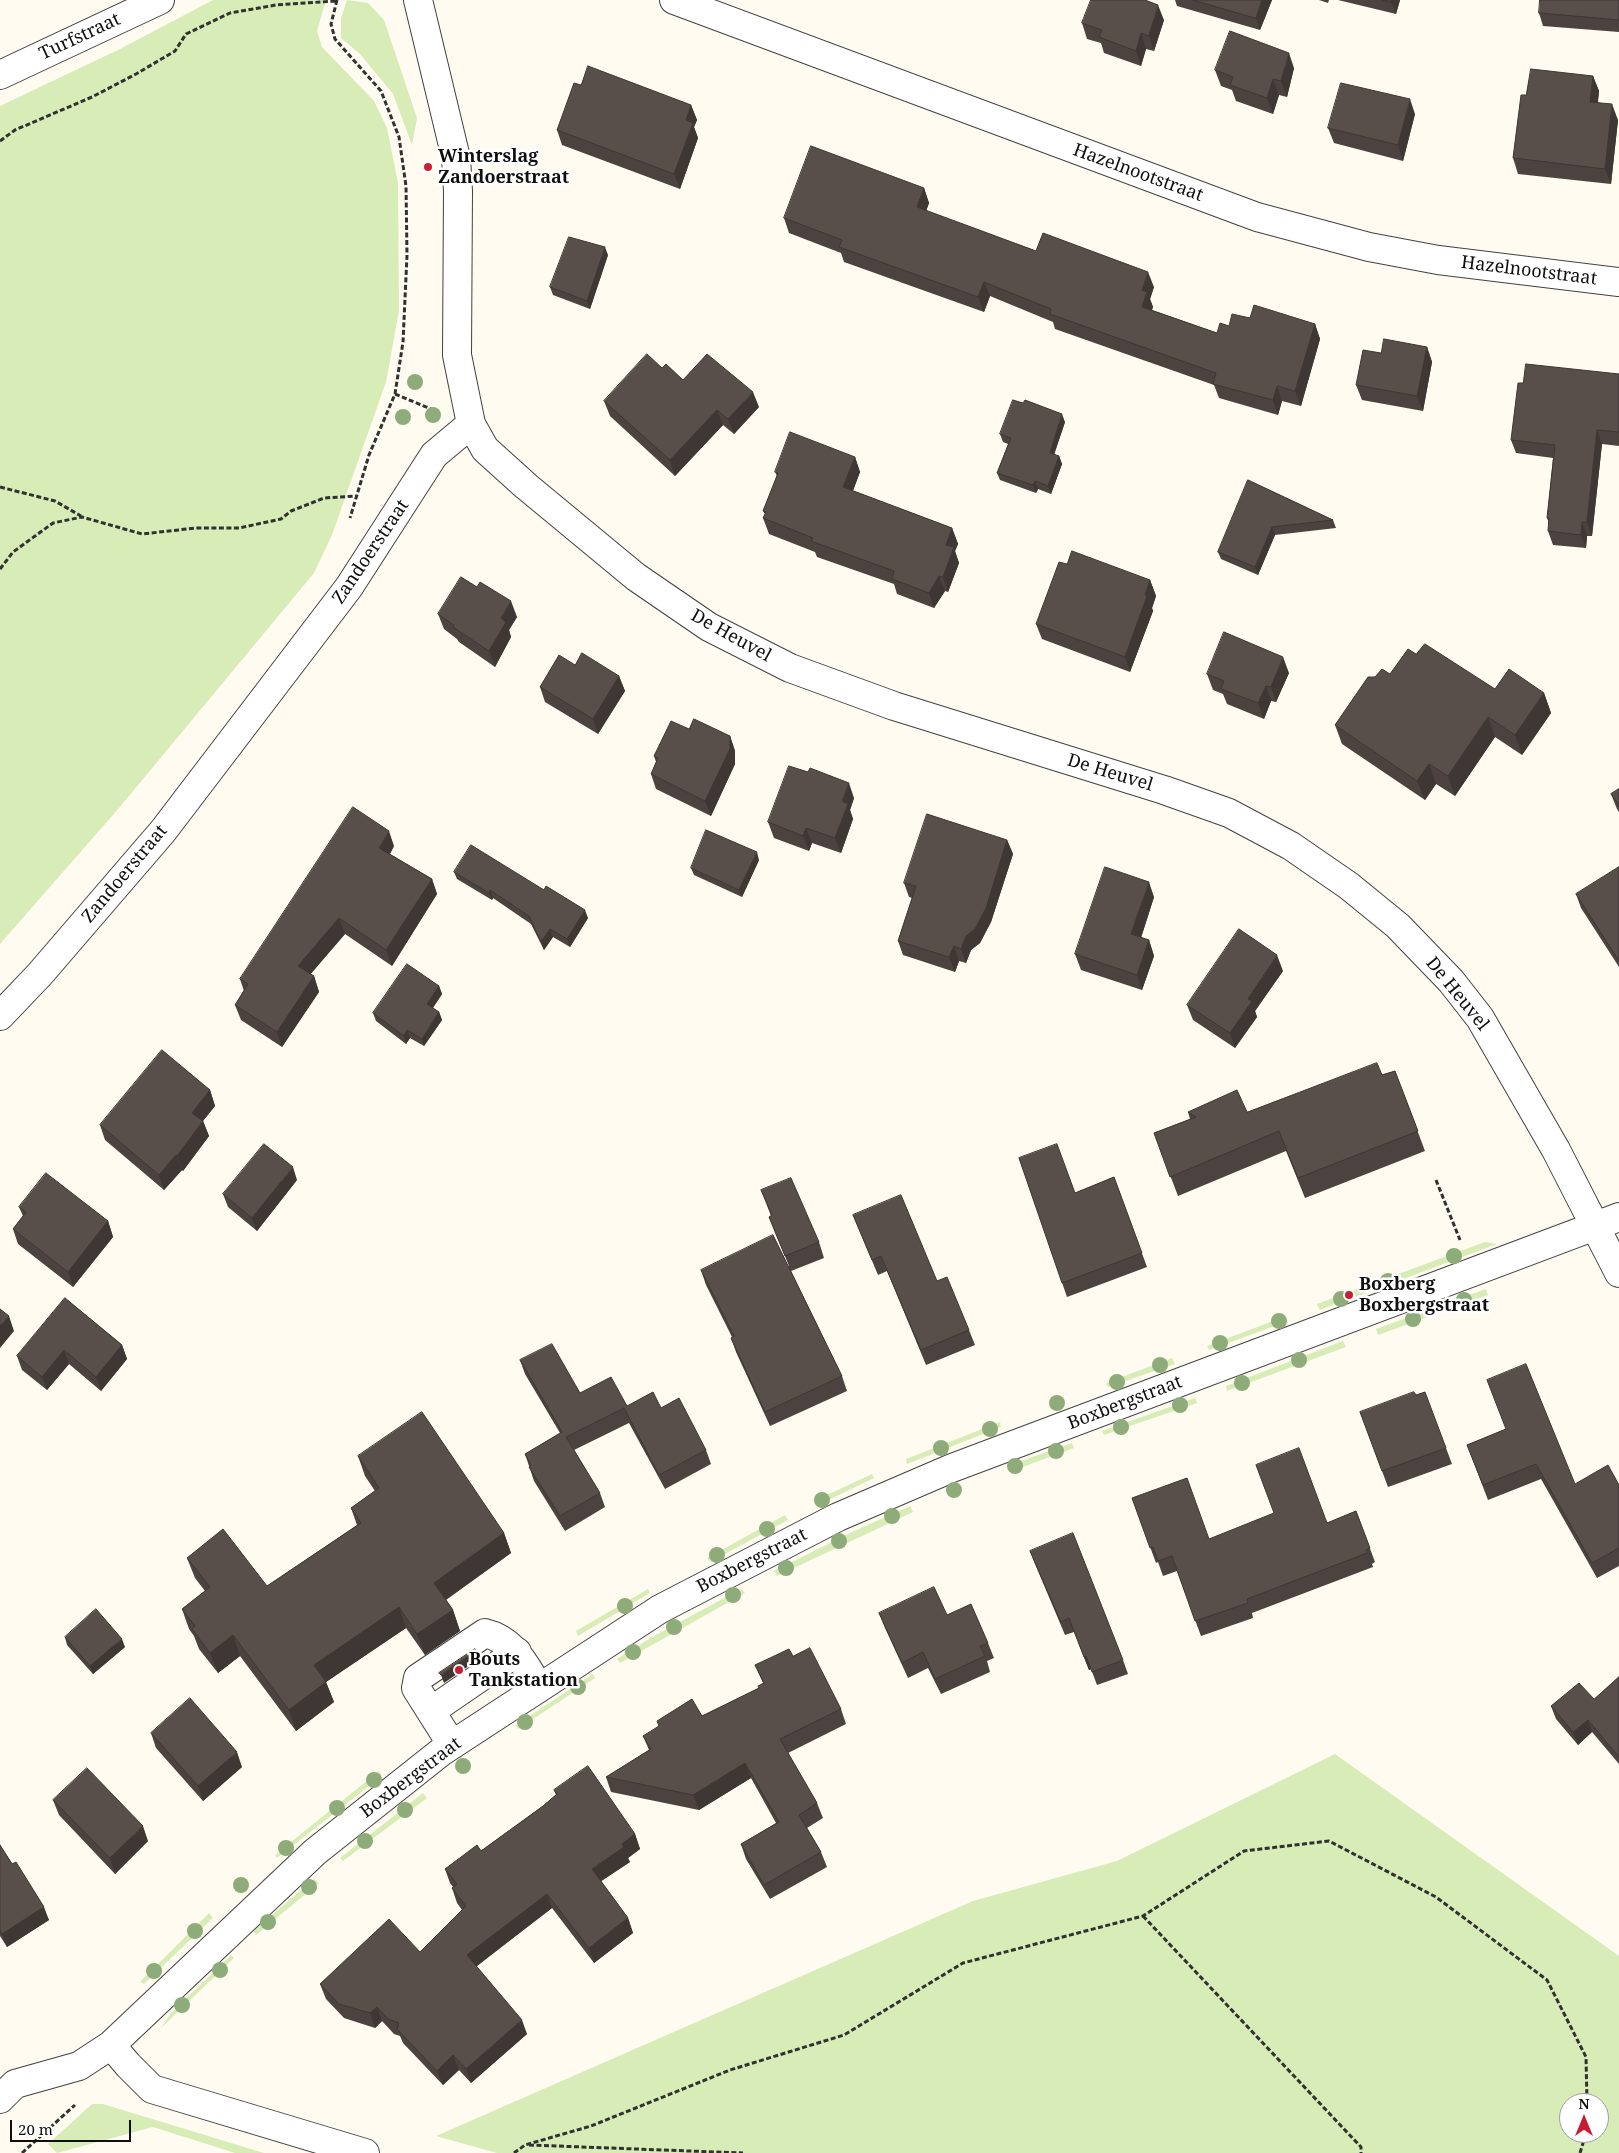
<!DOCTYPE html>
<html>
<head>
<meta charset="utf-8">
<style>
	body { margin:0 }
	#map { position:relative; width:1619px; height:2153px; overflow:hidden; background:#fffbf0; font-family:"Noto Serif",serif }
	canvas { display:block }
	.north { position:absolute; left:1559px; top:2093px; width:50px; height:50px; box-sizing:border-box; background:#fff; border:1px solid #9f9f9f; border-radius:50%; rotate:0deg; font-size:14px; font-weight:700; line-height:20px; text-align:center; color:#0f0f0f }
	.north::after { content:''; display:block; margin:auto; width:18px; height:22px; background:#c71e34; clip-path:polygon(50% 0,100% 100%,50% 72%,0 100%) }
	.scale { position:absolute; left:10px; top:2120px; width:121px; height:22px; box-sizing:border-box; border:2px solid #0f0f0f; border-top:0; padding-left:6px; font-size:15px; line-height:18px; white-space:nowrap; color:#0f0f0f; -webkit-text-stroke:4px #fff; paint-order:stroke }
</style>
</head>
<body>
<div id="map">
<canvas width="1619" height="2153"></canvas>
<div class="north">N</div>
<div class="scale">20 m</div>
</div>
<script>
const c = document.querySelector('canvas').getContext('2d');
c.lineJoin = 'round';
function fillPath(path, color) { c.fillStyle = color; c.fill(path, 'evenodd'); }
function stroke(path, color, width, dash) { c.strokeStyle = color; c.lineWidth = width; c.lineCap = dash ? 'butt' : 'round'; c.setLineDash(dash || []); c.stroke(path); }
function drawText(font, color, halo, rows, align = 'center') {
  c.font = font + ' "Noto Serif",serif'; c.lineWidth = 5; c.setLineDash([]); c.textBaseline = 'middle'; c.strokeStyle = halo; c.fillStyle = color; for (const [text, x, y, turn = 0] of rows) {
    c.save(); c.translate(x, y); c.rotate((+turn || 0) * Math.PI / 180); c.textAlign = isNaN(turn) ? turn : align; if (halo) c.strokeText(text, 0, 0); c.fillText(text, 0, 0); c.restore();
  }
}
const green = new Path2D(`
	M213 0H326L317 31 322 47 374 101 387 128 398 183 399 311 386 382 332 535 314 573 119 808 0 944V106L120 49Z
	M347 0 368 3 384 20 417 118 412 145 393 94 360 54 341 38V18Z
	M1485 1242 1497 1244 1320 1310 1317 1304Z
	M1486 1289 1488 1295 1378 1335 1376 1329Z
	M1281 1318 1283 1323 1209 1350 1207 1346Z
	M1343 1341 1346 1347 1227 1391 1226 1386Z
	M1172 1358 1175 1364 1108 1387 1106 1383Z
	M1195 1398 1197 1403 1104 1435 1102 1431Z
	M1000 1422 1001 1427 907 1464 906 1459Z
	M1072 1443 1074 1448 1009 1472 1007 1466Z
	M872 1474 874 1478 816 1506 814 1501Z
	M910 1506 913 1512 777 1576 774 1571 852 1532Z
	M785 1515 788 1520 710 1562 707 1558Z
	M648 1589 650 1593 578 1636 576 1631Z
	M741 1589 745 1593 620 1663 617 1659 652 1637Z
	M593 1674 595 1678 518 1729 516 1725Z
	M1335 1754 1619 1956V2153H497L436 2136 973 1901 1117 1861ZM1569 2103H1599V2133H1569Z
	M379 1771 382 1776 277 1858 275 1855Z
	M423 1793 427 1798 343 1861 340 1858Z
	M314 1879 319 1883 256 1935 253 1931Z
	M209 1913 213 1918 144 1984 140 1982Z
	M231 1955 234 1958 161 2028 171 2013Z
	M92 2104H103L264 2153H235L153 2127 57 2153 48 2144Z`);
const path = new Path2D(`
	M337 0 331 24 335 39 381 91 399 137 406 186 407 255 403 342 395 394 369 455 350 518
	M0 141 15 130 92 97 136 74 175 51 186 34 230 13 276 5 336 1
	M395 394 431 409
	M0 487 55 501 81 516
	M0 569 13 552 53 523 82 517 142 534 196 528H239L281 519 291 511 324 498 356 496
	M1436 1180 1460 1240
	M1143 1916 1361 2147V2153
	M529 2145 743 2153
	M22 2153 75 2105
	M514 2153 525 2145 591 2126 730 2070 844 2035 963 1963 1143 1916 1244 1851 1329 1841 1436 1897 1547 1980 1586 2057 1587 2103
	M1580 2153 1586 2133`);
const minor = new Path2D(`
	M418 0 456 158 458 191 457 355 471 424 485 449 526 486 636 577 709 627 790 668 894 706 1164 790 1229 813 1291 846 1349 886 1398 926 1451 981 1480 1018 1556 1150 1619 1273
	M674 0 1257 217 1369 247 1438 260 1619 282
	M0 75 160 0
	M0 1016 40 974 163 831 349 587 434 455 471 424
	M431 1711 517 1652
	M452 1745 416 1688 418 1678 485 1633C514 1640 524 1664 539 1687
	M111 2045 128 2065 152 2089 365 2153
	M0 2099 15 2084 79 2066 111 2045 315 1852 441 1752 660 1609 838 1517 952 1468 1619 1217`);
const trees = [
	[415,382],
	[433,415],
	[403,417],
	[1454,1256],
	[1388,1281],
	[1341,1299],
	[1464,1300],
	[1413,1319],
	[1279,1321],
	[1220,1343],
	[1299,1360],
	[1160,1365],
	[1117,1382],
	[1242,1383],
	[1057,1403],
	[1180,1405],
	[1121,1427],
	[990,1429],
	[941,1448],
	[1056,1451],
	[1015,1466],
	[954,1490],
	[822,1500],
	[892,1516],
	[767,1529],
	[839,1541],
	[717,1555],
	[786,1568],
	[733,1595],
	[625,1606],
	[674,1627],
	[633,1652],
	[578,1687],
	[525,1722],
	[463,1766],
	[374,1780],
	[337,1808],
	[405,1810],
	[365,1841],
	[286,1848],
	[241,1885],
	[309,1887],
	[268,1922],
	[195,1931],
	[220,1970],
	[154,1971],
	[182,2005]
];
const wall = new Path2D(`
	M1175 0H1272L1260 30 1177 6Z
	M1319 0H1329L1328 3Z
	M1338 0H1400L1396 14Z
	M1619 0V32L1543 26 1539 13Z
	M1164 20 1154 51 1146 49 1141 66 1104 53 1101 43 1087 39 1082 23Z
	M1294 68 1287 97 1279 95 1273 114 1236 101 1232 90 1221 86 1215 70Z
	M1593 76 1599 91 1598 102 1618 120 1611 184 1518 174 1513 158 1526 95Z
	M581 85 691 105 697 120 694 127 698 138 680 189 562 145 557 130Z
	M1415 114 1403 161 1334 143 1328 128Z
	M924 188 929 203 926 211 1036 251 1154 287 1150 299 1153 307 1152 310 1217 333 1229 326 1250 318 1315 324 1320 339 1301 406 1282 401 1278 415 1219 398 1214 385 1055 329 1053 322 990 296 984 312 844 262 841 253 789 233 784 218Z
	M608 255 590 309 553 295 550 287Z
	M1427 347 1432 362 1423 411 1362 400 1356 385 1381 353Z
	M662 368 683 380 759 407 734 434 723 425 675 476 610 416 604 401Z
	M1619 374V446L1602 444 1592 536H1587L1586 548 1553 545 1548 531 1549 523 1547 518 1553 458 1516 453 1511 440Z
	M1065 422 1054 455 1059 456 1062 464 1051 494 1038 489 1036 493 1000 480 997 473 1008 444 1003 442 1000 434Z
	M855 457 860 472 853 491 952 528 958 544 955 551 959 563 948 592 945 591 934 608 897 594 894 584 817 557 815 552 769 534 763 518 765 514 763 511 777 476 775 472Z
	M1248 480 1333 520 1336 528 1275 535 1258 575 1221 559 1218 552Z
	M1067 564 1150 580 1156 596 1152 608 1153 611 1130 672 1042 639 1036 624Z
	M438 614 517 617 509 630 511 637 495 667 459 642 457 639 444 629Z
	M1416 654 1495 689 1544 693 1551 713 1522 755 1495 737 1455 796 1436 784 1425 800 1342 744 1335 725 1375 677 1390 674Z
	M575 665 619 676 625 691 598 734 545 702 540 687Z
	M1289 673 1276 702 1271 701 1264 719 1227 704 1223 694 1213 690 1207 674Z
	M689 729 730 736 735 751V764L711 816 656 789 651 774 656 762 654 756Z
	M1619 789V812L1617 809 1611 794Z
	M854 798 850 810 853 819 841 853 812 843 809 851 774 838 768 822Z
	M1007 840 1013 854 991 922 980 943 971 950 966 963 959 961 955 972 903 955 898 941 912 898 909 897 904 883Z
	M394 846 390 854 432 879 437 894 392 966 345 934 310 974 314 976 319 992 282 1047 241 1020 235 1005 244 991 240 979Z
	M759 860 742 897 694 875 691 868Z
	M1619 867V967L1581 908 1576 894Z
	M454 872 588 918 570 947 553 937 544 950 531 924 493 898 492 900 457 879Z
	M1154 897 1141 938 1149 940 1154 956 1142 990 1081 970 1075 954Z
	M1283 971 1255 1011 1257 1017 1235 1048 1193 1020 1187 1005Z
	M439 986 442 994 433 1008 439 1012 442 1020 424 1046 410 1038 406 1044 376 1021 373 1013Z
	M1395 1071 1425 1151 1305 1198 1286 1151 1178 1196 1154 1133 1190 1119 1188 1112H1247Z
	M210 1090 215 1106 203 1121 209 1136 183 1171 182 1170 164 1190 105 1140 100 1125Z
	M1019 1158 1075 1193 1114 1177 1147 1267 1067 1297Z
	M297 1180 257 1231 228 1207 223 1194Z
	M761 1190 819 1242 824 1258 791 1271 842 1376 847 1391 770 1426 736 1352 731 1338 732 1337 706 1285 701 1270 789 1266 769 1217 771 1216Z
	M19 1207 108 1221 113 1237 73 1287 18 1244 13 1229 23 1216Z
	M853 1215 937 1281 969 1330 975 1345 926 1365 887 1271 878 1275Z
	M65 1298 122 1345 127 1359 101 1391 69 1364 47 1390 22 1370 17 1356Z
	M520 1360 580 1393 627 1406 661 1408 706 1450 711 1464 665 1489 629 1423 574 1450 600 1493 605 1507 565 1531 534 1481 525 1454 560 1433 525 1374Z
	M1360 1412 1446 1448 1452 1464 1388 1487Z
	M1506 1429 1575 1484 1619 1485V1566L1597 1578 1541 1479 1488 1500 1467 1445Z
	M358 1456 504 1533 511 1553 446 1600 453 1610 460 1631 425 1655 406 1628 326 1682 334 1702 296 1731 240 1656 218 1673 199 1649 194 1636 189 1629 182 1609 205 1591 195 1578 187 1558 267 1586 357 1525 351 1508 375 1491 365 1476Z
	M1132 1498 1209 1539 1327 1523 1356 1511 1375 1562 1372 1564 1373 1567 1252 1613 1253 1618 1201 1636 1177 1571 1163 1576 1158 1562 1156 1563Z
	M1030 1551 1123 1660 1128 1674 1097 1685 1091 1669 1089 1670 1074 1632 1065 1635 1035 1564Z
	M879 1613 947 1615 988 1643 994 1658 987 1661 990 1672 941 1694 928 1668 908 1678 885 1628Z
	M65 1637 125 1647 93 1674 67 1645Z
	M793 1656 841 1709 846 1724 788 1753 817 1803 823 1818 807 1828 821 1852 827 1867 770 1899 746 1859 741 1844 776 1823 751 1778 699 1810 611 1792 606 1777 649 1750 643 1736 702 1716 759 1688 763 1683 755 1665Z
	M1619 1677V1764L1592 1732 1578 1745 1556 1719 1551 1706 1594 1699Z
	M151 1733 242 1767 203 1801 156 1748Z
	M554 1790 635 1834 640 1849 628 1858 630 1862 601 1881 628 1918 633 1933 594 1963 552 1908 476 1966 527 2034 471 2083 459 2070 443 2085 403 2043 400 2036 394 2034 382 2021 375 2028 344 2018 326 1999 320 1984 420 1952 462 1910 457 1903 452 1888 453 1887 450 1883 445 1869 481 1851 543 1806 556 1795Z
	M53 1800 148 1841 115 1874 59 1815Z
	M0 1845 49 1920 7 1947 0 1936Z`);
const shadedWall = new Path2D(`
	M1262 0H1272L1260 30 1256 18Z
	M1392 0H1400L1396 14 1391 2Z
	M1158 5 1164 20 1154 51 1149 36Z
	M1141 33 1146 49 1141 66 1136 51Z
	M1289 53 1294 68 1287 97 1281 81Z
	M1593 76 1599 91 1596 117 1590 102Z
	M1273 79 1279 95 1273 114 1267 98Z
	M1410 99 1415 114 1403 161 1398 145Z
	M1612 104 1618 120 1611 184 1605 169Z
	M691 105 697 120 694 127 698 138 680 189 674 174 686 120Z
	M924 188 929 203 922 222 917 207Z
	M605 247 608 255 590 309 587 301Z
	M1148 272 1154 287 1150 299 1153 307 1147 322 1142 307V290Z
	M984 282 990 296 984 312 978 297Z
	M1315 324 1320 339 1301 406 1295 391Z
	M1427 347 1432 362 1423 411 1417 396Z
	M1277 386 1282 401 1278 415 1273 400Z
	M753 392 759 407 734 434 728 419Z
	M717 410 723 425 675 476 670 460Z
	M1062 414 1065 422 1052 460 1050 453Z
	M1597 430 1602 444 1592 536 1587 522Z
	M1059 456 1062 464 1051 494 1048 486Z
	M855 457 860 472 848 503 843 487Z
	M1035 481 1038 489 1036 493 1033 485Z
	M1582 522 1587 536 1586 548 1581 535Z
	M1272 527 1275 535 1258 575 1255 567Z
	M952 528 958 544 955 551 959 563 948 592 943 577 946 545Z
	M939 576 945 591 934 608 929 593Z
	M1150 580 1156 596 1152 608 1153 611 1130 672 1125 657Z
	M511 601 517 617 509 630 511 637 495 667 489 651 501 618Z
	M1283 657 1289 673 1276 702 1271 687Z
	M619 676 625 691 598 734 593 719Z
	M1266 686 1271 701 1264 719 1258 703Z
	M1544 693 1551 713 1522 755 1515 735Z
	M1488 717 1495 737 1455 796 1448 776Z
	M730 736 735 751V764L711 816 705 801Z
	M1429 764 1436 784 1425 800 1417 781Z
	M849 783 854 798 850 810 853 819 841 853 835 838 842 801Z
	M806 828 812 843 809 851 803 836Z
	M389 831 394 846 385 863 379 848Z
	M1007 840 1013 854 991 922 980 943 971 950 966 963 961 949Z
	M757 852 759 860 742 897 739 890Z
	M432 879 437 894 392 966 386 950Z
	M1149 882 1154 897 1137 950 1131 934Z
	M490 890 493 898 492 900 489 893Z
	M585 910 588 918 570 947 567 939Z
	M339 918 345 934 304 982 298 966Z
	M550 929 553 937 544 950 541 942Z
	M1149 940 1154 956 1142 990 1137 975Z
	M954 946 959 961 955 972 949 957Z
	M1277 955 1283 971 1255 1011 1257 1017 1235 1048 1230 1033 1248 999Z
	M314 976 319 992 282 1047 277 1032Z
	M439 986 442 994 430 1012 427 1004Z
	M439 1012 442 1020 424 1046 422 1039Z
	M407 1030 410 1038 406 1044 404 1036Z
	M210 1090 215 1106 197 1128 192 1113Z
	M203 1121 209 1136 183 1171 177 1156Z
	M176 1155 182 1170 164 1190 159 1175Z
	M293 1167 297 1180 257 1231 252 1218Z
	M108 1221 113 1237 73 1287 68 1272Z
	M9 1316 14 1331 0 1348V1326Z
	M122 1345 127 1359 101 1391 96 1377Z
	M64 1350 69 1364 47 1390 42 1377Z
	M504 1533 511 1553 441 1603 434 1583Z
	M399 1607 406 1628 326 1682 334 1702 296 1731 289 1710 314 1665Z
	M453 1610 460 1631 425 1655 417 1634Z
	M233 1635 240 1656 218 1673 210 1653Z
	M122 1639 125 1647 93 1674 90 1666Z
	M476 1651 479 1659 444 1683 441 1675Z
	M1086 1656 1091 1669 1089 1670 1084 1657Z
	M1588 1720 1592 1732 1578 1745 1573 1732Z
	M237 1752 242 1767 203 1801 198 1786Z
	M745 1763 751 1778 699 1810 693 1795Z
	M143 1826 148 1841 115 1874 110 1858Z
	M635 1834 640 1849 628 1858 630 1862 597 1884 592 1869 622 1844Z
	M547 1894 552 1908 472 1970 467 1955Z
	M44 1907 49 1920 7 1947 2 1934Z
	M628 1918 633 1933 594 1963 589 1948Z
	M377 2007 382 2021 375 2028 370 2013Z
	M522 2020 527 2034 471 2083 466 2069Z
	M453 2055 459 2070 443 2085 437 2071Z`);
const building = new Path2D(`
	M1091 0H1145L1158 5 1149 36 1141 33 1136 51 1099 37 1102 30 1082 23Z
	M1193 0H1262L1256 18Z
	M1383 0H1392L1391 2Z
	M1540 0H1619V20L1539 13Z
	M1230 31 1289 53 1281 81 1273 79 1267 98 1230 85 1233 77 1215 70Z
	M588 66 691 105 686 120 693 123 674 174 557 130 574 83 581 85Z
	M1531 69 1593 76 1590 102 1612 104 1605 169 1513 158 1521 95H1526Z
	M1341 83 1410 99 1398 145 1328 128Z
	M811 146 924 188 917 207 1036 251 1043 233 1148 272 1142 290 1147 292 1142 307 1217 333 1220 323 1229 326 1232 314 1250 318 1254 305 1315 324 1295 391 1277 386 1273 400 1213 384 1216 373 1050 314 1051 309 984 282 978 297 839 247 842 240 784 218Z
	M569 237 605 247 587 301 550 287Z
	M1384 339 1427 347 1417 396 1356 385 1363 350 1381 353Z
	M647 354 662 368 666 364 683 380 707 354 753 392 728 419 717 410 670 460 604 401Z
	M1526 364 1619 374V432L1597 430 1587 522H1582L1581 535 1548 531 1549 518H1547L1555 445 1511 440 1518 383H1523Z
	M1013 400 1023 403 1025 400 1062 414 1050 453 1059 456 1048 486 1035 481 1033 485 997 473 1011 438 1000 434Z
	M790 432 855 457 843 487 952 528 946 545 954 547 943 577 939 576 929 593 892 579 894 571 811 541 813 538 763 518 766 512 763 511 778 473 775 472Z
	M1248 480 1333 520 1272 527 1255 567 1218 552Z
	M1072 551 1150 580 1145 595 1147 596 1125 657 1036 624 1059 562 1067 564Z
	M461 577 477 587 480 582 511 601 501 618 506 622 489 651 453 627 454 625 438 614Z
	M1224 632 1283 657 1271 687 1266 686 1258 703 1221 689 1224 681 1207 674Z
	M1425 644 1495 689 1509 669 1544 693 1515 735 1488 717 1448 776 1429 764 1417 781 1335 725 1368 677H1375L1382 669 1390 674 1408 649 1416 654Z
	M582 653 619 676 593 719 540 687 559 655 575 665Z
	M694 719 730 736V749L705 801 651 774 658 758 654 756 671 721 689 729Z
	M789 766 808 772 810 768 849 783 842 801 848 804 835 838 806 828 803 836 768 822Z
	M1619 789V805L1611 794Z
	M353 807 389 831 379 848 432 879 386 950 339 918 298 966 314 976 277 1032 235 1005 248 984 240 979Z
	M927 814 1007 840 986 908 975 929 966 936 961 949 954 946 949 957 898 941 916 886 904 883Z
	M706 830 757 852 739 890 691 868Z
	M471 845 544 890 546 886 585 910 567 939 550 929 541 942 529 916 490 890 489 893 454 872Z
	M1105 867 1149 882 1131 934 1149 940 1137 975 1075 954Z
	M1619 867V961L1576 894Z
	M1239 929 1277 955 1248 999 1252 1001 1230 1033 1187 1005Z
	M407 964 439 986 427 1004 439 1012 422 1039 407 1030 404 1036 373 1013Z
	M162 1050 210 1090 192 1113 203 1121 177 1156 176 1155 159 1175 100 1125Z
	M1377 1063 1382 1075 1395 1071 1418 1131 1298 1178 1279 1131 1170 1177 1154 1133 1196 1117 1188 1112 1237 1090 1247 1112Z
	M264 1144 293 1167 252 1218 223 1194Z
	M1057 1144 1075 1193 1114 1177 1142 1253 1062 1283 1019 1158Z
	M46 1173 108 1221 68 1272 13 1229 26 1212 19 1207Z
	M791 1178 819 1242 785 1256 769 1217 772 1215 761 1190Z
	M901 1195 937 1281 947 1277 969 1330 921 1350 881 1256 872 1260 853 1215Z
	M773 1235 842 1376 765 1412 731 1338 734 1336 701 1270Z
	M65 1298 122 1345 96 1377 64 1350 42 1377 17 1356Z
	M0 1309 9 1316 0 1326Z
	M552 1344 580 1393 611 1377 627 1406 653 1392 661 1408 679 1398 706 1450 659 1475 624 1408 566 1437 600 1493 560 1516 529 1467 531 1465 525 1454 562 1432 520 1360Z
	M1526 1364 1575 1484 1608 1465 1619 1485V1548L1592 1563 1536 1464 1483 1485 1467 1445 1506 1429 1487 1380Z
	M1414 1392 1416 1395 1425 1392 1446 1448 1382 1471 1360 1412Z
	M422 1412 504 1533 434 1583 453 1610 417 1634 399 1607 314 1665 326 1682 289 1710 233 1635 210 1653 192 1629 195 1626 182 1609 210 1587 187 1558 223 1529 267 1586 361 1523 351 1508 379 1488 358 1456Z
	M1299 1448 1327 1523 1356 1511 1370 1548 1366 1550 1367 1553 1247 1599 1248 1603 1195 1621 1172 1556 1158 1561 1153 1547 1150 1548 1132 1498 1187 1478 1209 1539 1274 1513 1256 1465Z
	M1073 1533 1123 1660 1092 1672 1086 1656 1084 1657 1069 1618 1061 1622 1030 1551Z
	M934 1587 947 1615 971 1604 988 1643 980 1646 985 1656 935 1679 923 1652 902 1663 879 1613Z
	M96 1609 122 1639 90 1666 65 1637Z
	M810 1648 841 1709 780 1739 817 1803 799 1815 821 1852 764 1885 741 1844 779 1822 745 1763 693 1795 606 1777 651 1749 643 1736 659 1726 657 1721 692 1699 702 1716 759 1688 758 1686 764 1683 755 1665 789 1649 793 1656Z
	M475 1649 476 1651 441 1675 439 1673Z
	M1619 1677V1757L1588 1720 1573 1732 1551 1706 1579 1683 1594 1699Z
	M190 1698 237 1752 198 1786 151 1733Z
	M588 1766 635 1834 622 1844 624 1847 592 1869 628 1918 589 1948 547 1894 467 1955 522 2020 466 2069 453 2055 437 2071 397 2029 399 2023 388 2019 377 2007 370 2013 339 2004 320 1984 389 1919 420 1952 466 1906 452 1888 457 1884 445 1869 477 1845 481 1851 543 1806 557 1794 554 1790Z
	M87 1768 143 1826 110 1858 53 1800Z
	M0 1845 12 1864 16 1862 44 1907 2 1934 0 1930Z`);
const markers = [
	[428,167,5,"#c71e34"],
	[1349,1295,5,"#c71e34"],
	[459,1670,5,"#c71e34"]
];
const streetNames = [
	["Turfstraat",80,37,-25],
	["Hazelnootstraat",1138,173,20],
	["Hazelnootstraat",1529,271,7],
	["Zandoerstraat",371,552,-56],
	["De Heuvel",731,636,29],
	["De Heuvel",1110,773,17],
	["Zandoerstraat",125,874,-50],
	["De Heuvel",1457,994,51],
	["Boxbergstraat",1125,1403,-21],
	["Boxbergstraat",752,1561,-27],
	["Boxbergstraat",411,1778,-37]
];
const poiNames = [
	["Winterslag",438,157],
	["Zandoerstraat",438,178],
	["Boxberg",1359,1285],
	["Boxbergstraat",1359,1306],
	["Bouts",469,1660],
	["Tankstation",469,1681]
];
fillPath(green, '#d7ecb7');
stroke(minor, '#424242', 30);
stroke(path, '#313131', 3, [5, 2.5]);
stroke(minor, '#fff', 28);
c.fillStyle = '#8eac7a';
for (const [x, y] of trees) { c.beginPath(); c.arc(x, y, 8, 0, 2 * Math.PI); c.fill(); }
fillPath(wall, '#4c4340');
fillPath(shadedWall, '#3e3734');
fillPath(building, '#584e4a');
stroke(building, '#3e3734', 1);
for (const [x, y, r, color] of markers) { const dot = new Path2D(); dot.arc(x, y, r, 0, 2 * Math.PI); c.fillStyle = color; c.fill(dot); stroke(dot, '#fff', 2); }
drawText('18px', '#0f0f0f', '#fff', streetNames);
drawText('bold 18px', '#0f0f0f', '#fff', poiNames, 'left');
</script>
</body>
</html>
